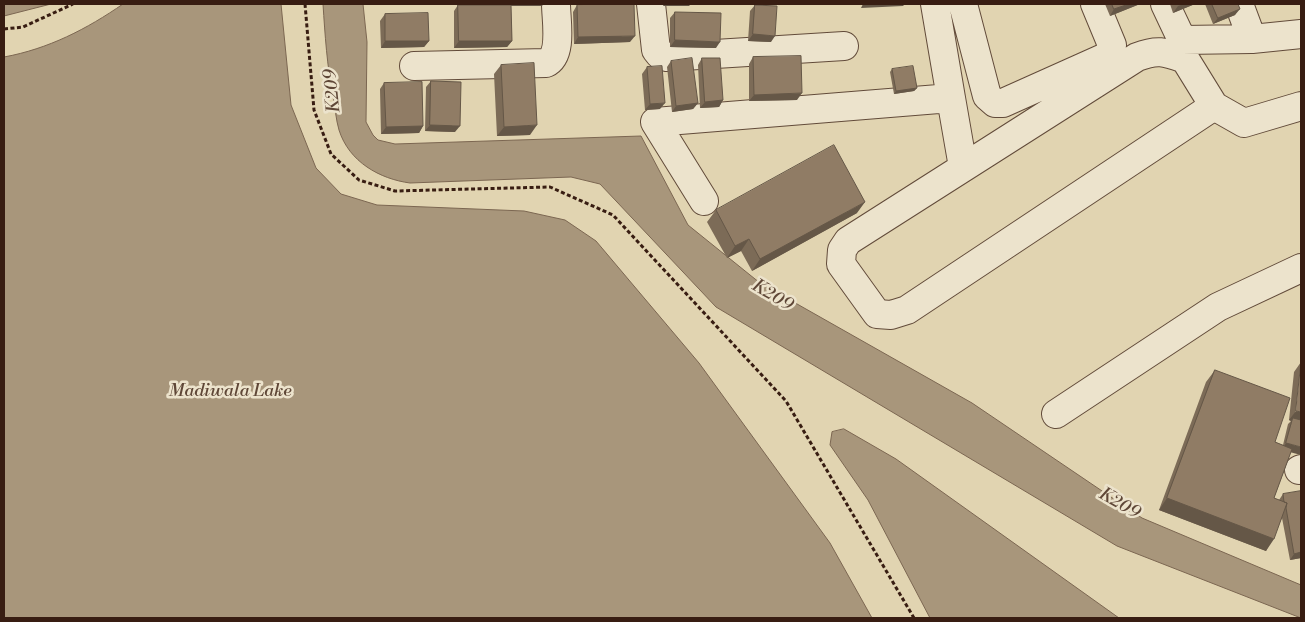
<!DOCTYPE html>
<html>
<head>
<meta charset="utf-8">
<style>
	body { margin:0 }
	#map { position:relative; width:1305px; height:622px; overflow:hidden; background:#e1d4b1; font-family:"Libre Bodoni",serif }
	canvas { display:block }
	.frame { position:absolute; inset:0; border:5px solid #381d12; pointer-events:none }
</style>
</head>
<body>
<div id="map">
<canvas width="1305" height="622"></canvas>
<div class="frame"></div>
</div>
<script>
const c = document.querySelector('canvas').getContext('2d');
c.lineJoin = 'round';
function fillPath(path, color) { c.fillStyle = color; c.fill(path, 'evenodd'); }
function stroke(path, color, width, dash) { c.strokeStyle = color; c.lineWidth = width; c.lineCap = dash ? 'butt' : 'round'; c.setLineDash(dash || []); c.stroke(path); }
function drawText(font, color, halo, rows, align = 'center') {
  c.font = font + ' "Libre Bodoni",serif'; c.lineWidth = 5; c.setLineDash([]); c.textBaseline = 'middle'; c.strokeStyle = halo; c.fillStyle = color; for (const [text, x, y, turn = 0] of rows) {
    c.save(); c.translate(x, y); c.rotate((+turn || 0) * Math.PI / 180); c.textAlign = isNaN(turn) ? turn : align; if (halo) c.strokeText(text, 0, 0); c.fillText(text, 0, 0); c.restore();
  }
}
const water = new Path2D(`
	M4 4H51L4 16Z
	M123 4H281L291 105 316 168 341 194 377 205 524 211 565 220 596 241 699 363 830 543 872 618H4V57C48 49 87 29 123 4Z
	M323 4H363L367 42 366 122 373 135 378 140 395 144 641 136 688 225 760 283 972 403 1142 518 1301 585V618L1117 546 716 307 600 184 571 177 410 183C380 179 349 162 339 130 336 120 335 107 333 96 327 66 325 35 323 4Z
	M844 429 896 459 1119 618H930L868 500 830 445 832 432Z`);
const path = new Path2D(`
	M305 4 314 110 331 154 359 180 395 191 550 187 613 215 786 401 914 618
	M4 29 23 27 73 4`);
const minor = new Path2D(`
	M651 4 656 50 660 55 667 57 844 46
	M963 4 987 96 995 103H1003L1108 56 1112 45 1095 4
	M1165 4 1182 40 1185 59 1214 106 1244 123 1301 106
	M1239 4 1252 39
	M1182 40 1252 39 1301 34
	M1185 59C1165 52 1158 49 1137 57L848 241 842 250 841 264 877 314 891 315 907 310 1214 106
	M414 66 546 63C563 55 556 20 556 4
	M951 98 963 167
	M704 201 655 122 951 98 935 4
	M1056 414 1218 307 1301 268
	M1299 470 1301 469`);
const wall = new Path2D(`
	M486 4H543L542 6H511L512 41 507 47 454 48V11L458 5H486Z
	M1105 4H1140L1110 16Z
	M1170 4H1195L1173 13Z
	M1205 4H1238L1235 15 1213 24Z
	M577 5 630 42 574 44 573 12Z
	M755 5 771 42 748 41 750 11Z
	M675 12 716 48 670 47V18Z
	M385 14 429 41 424 47 381 48 380 21Z
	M753 57 797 100 749 101V64Z
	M702 58 723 100 719 107 700 108 698 65Z
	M671 61 698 103 693 109 672 112 667 67Z
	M501 65 530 135 497 136 494 74Z
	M647 67 660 109 645 110 642 74Z
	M892 69 917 88 914 91 894 94 890 72Z
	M431 81 455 132 425 131 426 87Z
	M384 83 423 126 419 133 381 134 380 89Z
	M716 210 857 213 752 271 741 251 727 258 707 222Z
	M1301 362 1291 452 1274 498 1279 500 1283 494 1301 491V558L1290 560 1282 518 1266 551 1159 510 1206 382 1215 370 1275 442 1283 445 1288 424 1291 421 1289 420 1294 372Z`);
const shadedWall = new Path2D(`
	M377 4H420L377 5Z
	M488 4H543L542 6H486Z
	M664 4H691L689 6H663Z
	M863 4H905L903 6 861 8Z
	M1129 4H1140L1110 16 1114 9Z
	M1184 4H1195L1173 13 1178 6Z
	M1240 9 1235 15 1213 24 1218 18Z
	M753 34 775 36 771 42 748 41Z
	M635 36 630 42 574 44 578 37Z
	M675 40 720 42 716 48 670 47Z
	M385 41H429L424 47 381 48Z
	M459 41H512L507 47 454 48Z
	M917 88 914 91 894 94 896 91Z
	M802 93 797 100 749 101 754 95Z
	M723 100 719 107 700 108 705 102Z
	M665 103 660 109 645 110 650 104Z
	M698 103 693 109 672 112 676 106Z
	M430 125 460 126 455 132 425 131Z
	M537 125 530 135 497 136 504 127Z
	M423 126 419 133 381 134 386 127Z
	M865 202 857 213 752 271 760 259Z
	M749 239 741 251 727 258 735 246Z
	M1296 411 1301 412V422L1293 418 1291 421 1289 420Z
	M1286 443 1301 447V455L1282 450Z
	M1167 498 1274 539 1266 551 1159 510Z
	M1301 552V558L1290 560 1294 554Z`);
const building = new Path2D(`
	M620 4H634L635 36 578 37 577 5Z
	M1112 4H1129L1114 9Z
	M1212 4H1238L1240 9 1218 18Z
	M458 5H511L512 41H459Z
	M755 5 777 6 775 36 753 34Z
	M675 12 721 13 720 42 675 40Z
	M428 13 429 41H385V14Z
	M801 56 802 93 754 95 753 57Z
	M692 58 698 103 676 106 671 61Z
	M702 58H720L723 100 705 102Z
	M534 63 537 125 504 127 501 65Z
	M662 66 665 103 650 104 647 67Z
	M913 66 917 88 896 91 892 69Z
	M431 81 461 82 460 126 430 125Z
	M422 82 423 126 386 127 384 83Z
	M834 145 865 202 760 259 749 239 735 246 716 210Z
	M1301 362V412L1296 411Z
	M1215 370 1290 398 1275 442 1292 449 1274 498 1287 503 1274 539 1167 498Z
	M1293 418 1301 420V447L1286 443Z
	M1301 491V552L1294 554 1286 508 1287 503 1284 502 1283 494Z`);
const waterNames = [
	["K209",333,91,-96],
	["K209",772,296,31],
	["Madiwala Lake",230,392],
	["K209",1119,504,30]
];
fillPath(water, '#a8967b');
stroke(water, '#7b6651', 1);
stroke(minor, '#624b3a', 30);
stroke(path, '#381d12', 3, [4, 2.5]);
stroke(minor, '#ece3cc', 28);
fillPath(wall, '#7c6b57');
fillPath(shadedWall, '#655747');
fillPath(building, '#907c65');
stroke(building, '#655747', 1);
drawText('italic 18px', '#5f4737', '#ece3cc', waterNames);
</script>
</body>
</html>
